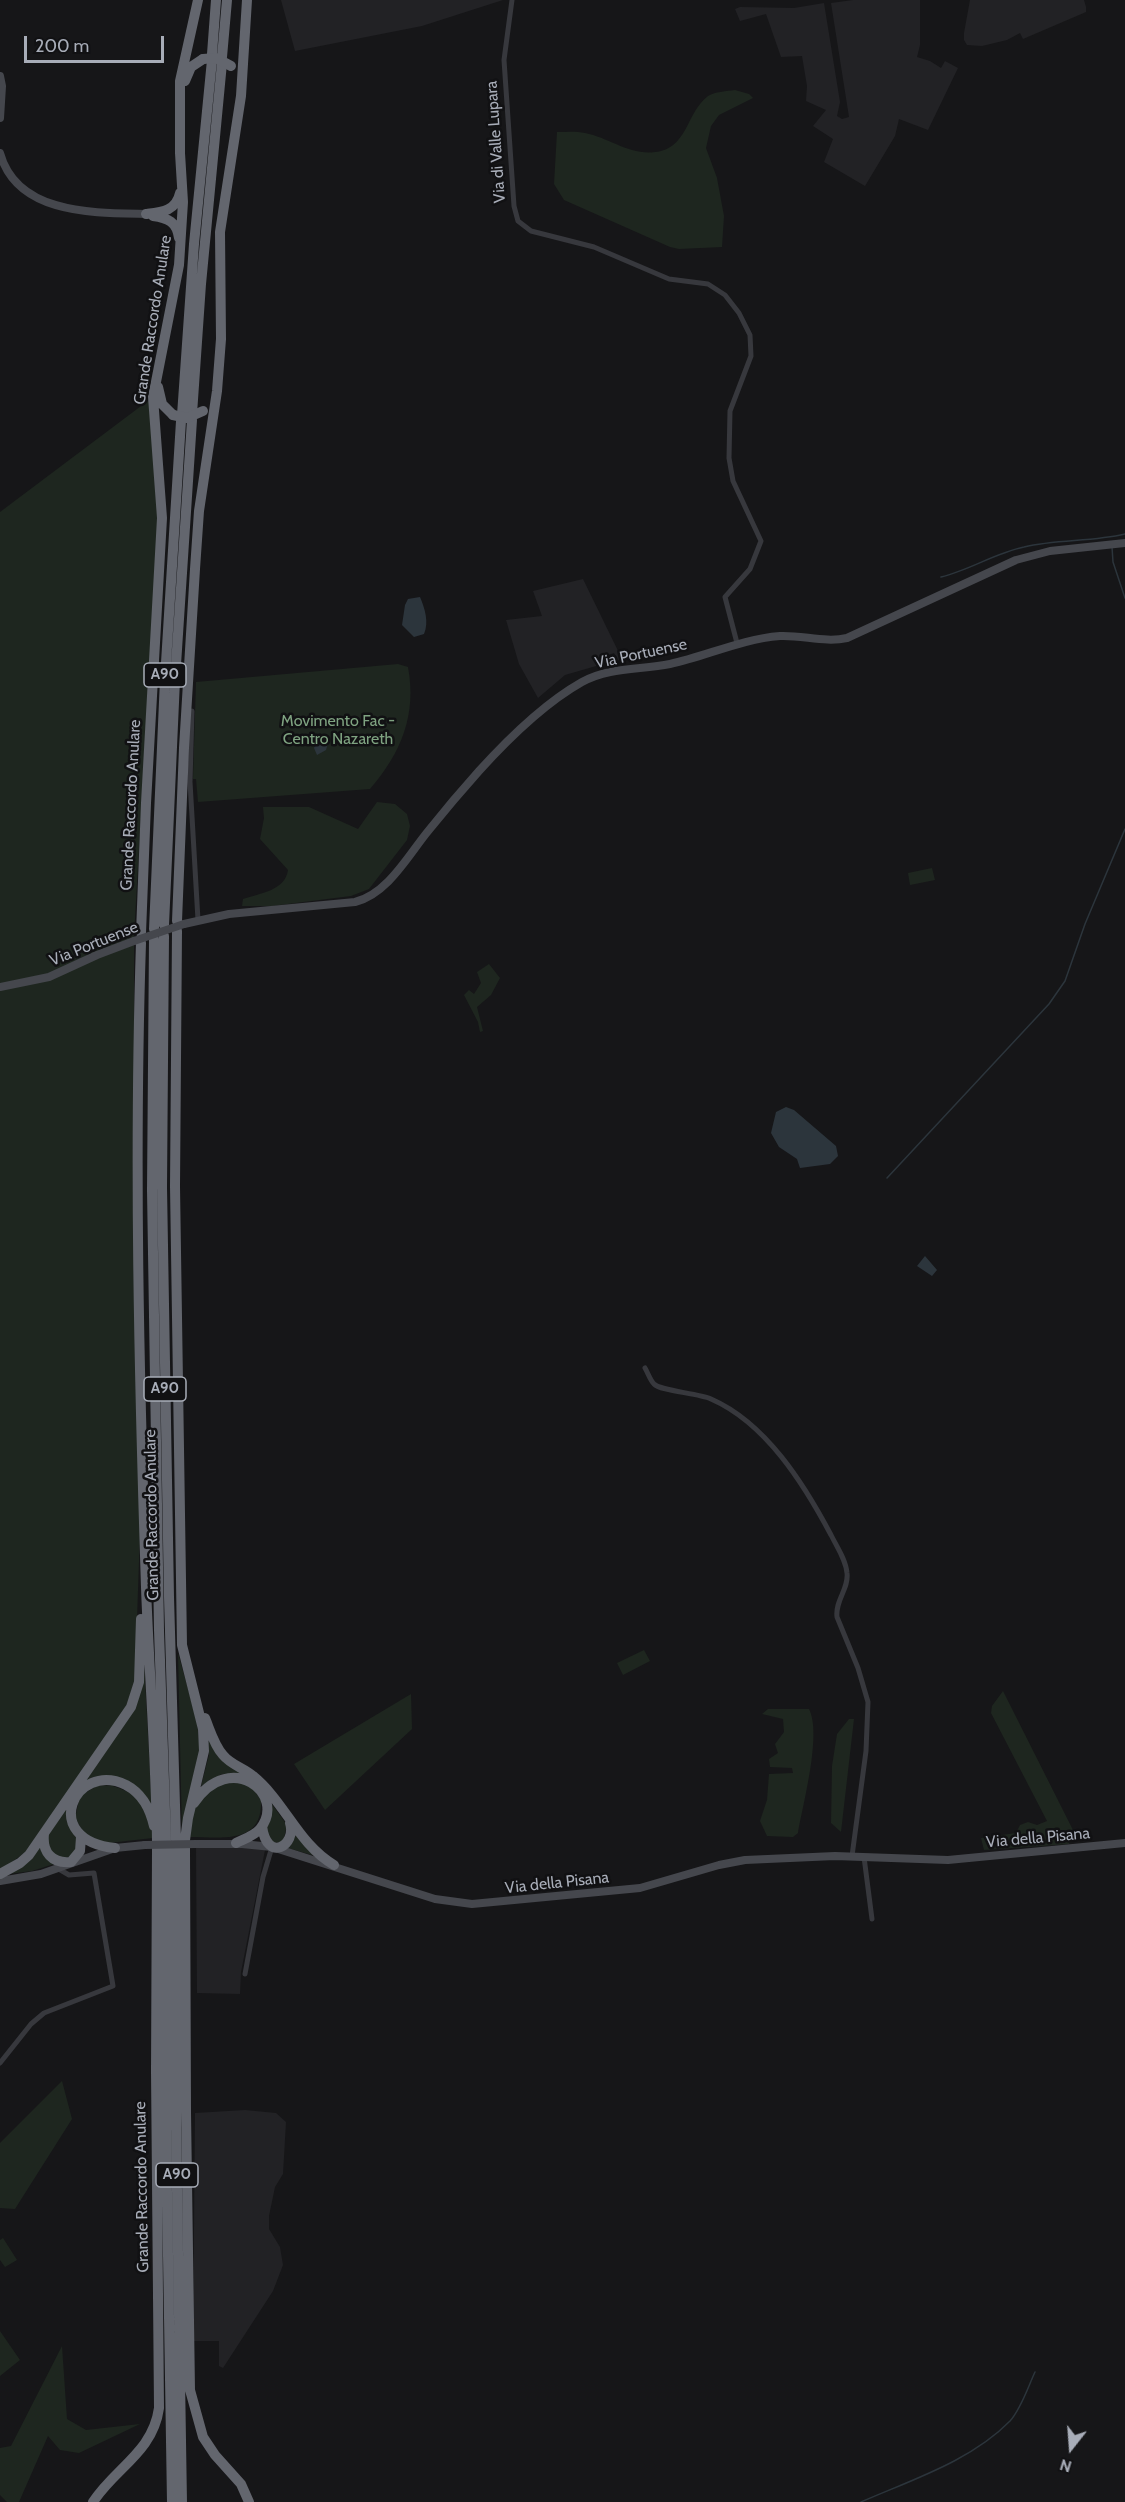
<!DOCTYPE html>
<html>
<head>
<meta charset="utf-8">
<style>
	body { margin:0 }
	#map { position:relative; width:1125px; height:2502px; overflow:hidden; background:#161618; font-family:Cabin,sans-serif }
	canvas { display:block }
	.north { position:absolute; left:1041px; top:2418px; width:60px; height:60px; -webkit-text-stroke:4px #111113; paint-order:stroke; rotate:197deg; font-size:16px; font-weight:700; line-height:24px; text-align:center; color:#a8adb8 }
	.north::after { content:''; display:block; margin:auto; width:21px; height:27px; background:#a8adb8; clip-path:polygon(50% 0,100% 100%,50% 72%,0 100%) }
	.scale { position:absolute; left:24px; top:36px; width:140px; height:27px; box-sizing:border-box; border:3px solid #a8adb8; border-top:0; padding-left:8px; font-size:18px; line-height:21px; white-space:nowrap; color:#a8adb8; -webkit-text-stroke:4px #111113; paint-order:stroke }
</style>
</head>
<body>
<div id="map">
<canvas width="1125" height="2502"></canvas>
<div class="north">N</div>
<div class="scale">200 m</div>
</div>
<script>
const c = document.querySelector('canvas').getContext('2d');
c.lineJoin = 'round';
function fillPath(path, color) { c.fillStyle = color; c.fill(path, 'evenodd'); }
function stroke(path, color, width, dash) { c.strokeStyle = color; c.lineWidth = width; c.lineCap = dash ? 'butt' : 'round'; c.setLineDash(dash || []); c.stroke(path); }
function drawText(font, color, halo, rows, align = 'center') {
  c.font = font + ' Cabin,sans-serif'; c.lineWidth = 5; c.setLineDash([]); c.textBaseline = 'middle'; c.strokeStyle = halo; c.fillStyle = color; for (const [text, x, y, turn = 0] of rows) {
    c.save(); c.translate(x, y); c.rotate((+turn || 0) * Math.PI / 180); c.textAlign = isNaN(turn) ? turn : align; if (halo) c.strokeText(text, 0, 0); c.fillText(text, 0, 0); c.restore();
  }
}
const built = new Path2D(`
	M281 0H503L422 26 295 51Z
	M853 0H920V45L917 57 930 61 941 68 945 61 958 68 928 130 899 119 895 136 865 186 824 162 833 139 813 126 826 110 806 101 807 86 802 56 781 57 766 14 740 21 735 9 740 7 794 8 824 3 840 102 837 116 842 119 849 117 831 3Z
	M970 0H1084L1086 7V12L1023 39 1020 33 1007 40 982 46 967 45 964 40V33Z
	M583 579 622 659 618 660 614 653 608 655 610 662 565 675 538 698 519 664 506 620 542 616 533 591Z
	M196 1847H243L265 1850 241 1972 240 1994 197 1993Z
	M245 2110 276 2113 286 2122 283 2174 275 2187 269 2216V2229L280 2247 283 2265 273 2291 223 2368 219 2366V2341H193L195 2113Z`);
const green = new Path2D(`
	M735 90 749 94 753 98 719 115 711 126 706 148 717 178 724 216 722 247 679 249 670 247 564 200 554 184 557 132C566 132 576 131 585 133 611 138 632 158 661 151 688 144 687 112 708 96 714 92 727 91 735 90Z
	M149 400 158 519 134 936V1177L140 1532 135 1678 125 1712 28 1850 0 1871V512Z
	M398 664 408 667C417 715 401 753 370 789L198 802 196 779H193L196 682Z
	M377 802 395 804 407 814 410 826 407 840 369 889 351 896 272 906H242L243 899C260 893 285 891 288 870L260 839 264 818 263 807H309L358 829Z
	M932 868 935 880 910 885 908 873Z
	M489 964 500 978 491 995 477 1007 483 1031 480 1032 478 1022 464 995 469 990 474 994 481 983 477 972Z
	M143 1643 152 1809 133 1786 82 1785 125 1722Z
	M644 1650 650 1661 623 1675 617 1663Z
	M178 1653 197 1721 200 1751 182 1834Z
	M1003 1691 1074 1832 1069 1844 984 1850 981 1838 1016 1833 1020 1825 1028 1822 1037 1825 1047 1821 991 1713 992 1706Z
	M411 1694 412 1729 325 1810 294 1764Z
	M768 1709H809C822 1734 803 1804 798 1833L793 1837 767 1836 760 1821 767 1800 769 1774 793 1773 792 1768 770 1767 769 1759 778 1753 775 1744 784 1732 783 1719 762 1714Z
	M849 1719H854L841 1832 831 1823 832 1766 837 1734Z
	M208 1737 245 1775 222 1774 201 1786 209 1755Z
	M230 1779 251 1786 261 1800C263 1845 222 1837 190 1837 194 1797 196 1799 230 1779Z
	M102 1783C137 1792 149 1801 153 1838L109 1843 87 1838 75 1818 80 1796Z
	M266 1796 287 1825 283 1842 267 1843Z
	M71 1800 78 1846 70 1857 62 1858 50 1853 46 1836Z
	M293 1829 316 1856 284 1847Z
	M41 1843 54 1864 32 1871 8 1874Z
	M62 2081 72 2119 15 2209 0 2208V2143Z
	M3 2238 17 2260 5 2267 0 2260V2240Z
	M0 2331 20 2360 0 2376Z
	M62 2346 67 2419 86 2430 140 2424 79 2453 60 2450 48 2436 19 2502H7L0 2495V2448L11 2446Z`);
const water = new Path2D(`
	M420 597C425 609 429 622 424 634L414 637 402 625 405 605 408 599Z
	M319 735H325L329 740 326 750 317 755 314 748Z
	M786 1107 794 1110 836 1146 838 1156 830 1164 800 1168 797 1159 779 1147 771 1133 776 1112Z
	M925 1256 937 1270 932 1276 917 1266Z`);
const stream = new Path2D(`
	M1112 547 1113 562 1125 598
	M941 577C970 570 995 553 1024 547 1057 539 1092 542 1125 534
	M887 1178 1049 1004 1065 981 1085 924 1125 829
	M861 2502C911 2480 971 2461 1010 2421 1021 2409 1028 2387 1035 2372`);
const street = new Path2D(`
	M512 0 504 60 514 206 518 221 531 231 594 247 669 279 708 284 725 295 739 313 750 335 751 356 730 411 729 458 733 481 761 541 750 569 725 597 737 643
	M192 711 190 782 198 920
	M645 1368C648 1373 650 1380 654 1384 660 1391 698 1393 711 1399 766 1423 804 1484 831 1535 837 1547 846 1560 847 1573 849 1589 835 1600 837 1617L858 1668 868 1702 866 1751 852 1856
	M864 1857 872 1919
	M245 1974 263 1877 272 1847
	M0 2063 31 2024 44 2013 113 1986 94 1873 69 1875 57 1868`);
const secondary = new Path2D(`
	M0 76 2 86 0 118
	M0 153C17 215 95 213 146 214
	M184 924 229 914 355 902C388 894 409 854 429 830 445 810 462 790 479 771 508 739 543 704 582 682 609 667 640 670 670 664 707 656 741 639 780 636 803 635 825 643 847 638L1016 560 1050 551 1125 543
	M0 987 49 977 97 955 134 941
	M196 1844H242L272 1847 435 1899 472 1904 640 1888 719 1865 745 1860 835 1856 948 1860 1125 1843
	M0 1881 41 1874 115 1848 145 1845`);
const highway = new Path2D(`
	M212 54 216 0
	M222 57 227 0
	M185 81 191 67 203 59
	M146 214C162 212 176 211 180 193
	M153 216C168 218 177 222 179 238
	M158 387 162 404 173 415
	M192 414 201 284 222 63
	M182 415 194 244 212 60
	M177 921 184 748 195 569 199 511 217 391 221 339 220 232 241 96 247 0
	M164 925 175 680 192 420
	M154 929 165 679 181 421
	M177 931 175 1186 182 1645 203 1729 204 1751 188 1818 185 1840
	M141 933 146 803 162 518 153 397 179 265 183 202 180 153V81L198 0
	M164 936 162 1187 169 1597 176 1840
	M154 939 152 1190 159 1630 166 1841
	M141 943C134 1157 139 1373 146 1587 149 1672 156 1756 157 1841
	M205 1718C210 1730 214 1745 223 1755 231 1765 244 1768 253 1776 285 1802 298 1844 334 1865
	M194 1803C230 1749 288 1794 260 1829 254 1836 244 1839 236 1843
	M262 1826C267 1864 297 1845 290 1823
	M44 1834C42 1852 52 1864 71 1862L80 1851 81 1837
	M185 1847 186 2112 190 2390 203 2437 215 2455 241 2484 249 2502
	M115 1848C39 1840 74 1760 126 1785 143 1794 150 1809 154 1826
	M166 1848V2131L172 2502
	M176 1848V2128L182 2502
	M0 1874 20 1863 29 1855 131 1707 139 1682 141 1619
	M93 2502C115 2468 153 2452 159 2408L156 2071 157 1848`);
const secondaryBridge = new Path2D(`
	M134 941 184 924
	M145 1845 196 1844`);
const highwayBridge = new Path2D(`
	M203 59 216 58 231 66
	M173 415 187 418 203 411`);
const shields = [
	[165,675,42],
	[165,1389,42],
	[177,2175,42]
];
const shieldNames = [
	["A90",165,675],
	["A90",165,1389],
	["A90",177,2175]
];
const streetNames = [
	["Via di Valle Lupara",496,142,-94],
	["Grande Raccordo Anulare",153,320,-81],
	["Via Portuense",641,654,-12],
	["Grande Raccordo Anulare",131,805,-87],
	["Via Portuense",94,944,-22],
	["Grande Raccordo Anulare",152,1515,-91],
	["Via della Pisana",1038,1838,-5],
	["Via della Pisana",557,1883,-6],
	["Grande Raccordo Anulare",142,2187,-91]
];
const parkNames = [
	["Movimento Fac -",338,721],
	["Centro Nazareth",338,739]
];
fillPath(built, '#222225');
fillPath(green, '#1e261f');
fillPath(water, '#2c353c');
stroke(stream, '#2c353c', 1.5);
stroke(street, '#37383d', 5);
stroke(secondary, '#45474d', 8);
stroke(highway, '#63666e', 10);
stroke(secondaryBridge, '#45474d', 8);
stroke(highwayBridge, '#63666e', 10);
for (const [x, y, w] of shields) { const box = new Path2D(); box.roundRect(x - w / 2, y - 12, w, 24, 4.5); c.fillStyle = '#111113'; c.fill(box); stroke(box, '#a8adb8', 1.5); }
drawText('bold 15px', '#a8adb8', null, shieldNames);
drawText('16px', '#a8adb8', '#111113', streetNames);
drawText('16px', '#7fa381', '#111113', parkNames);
</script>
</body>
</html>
